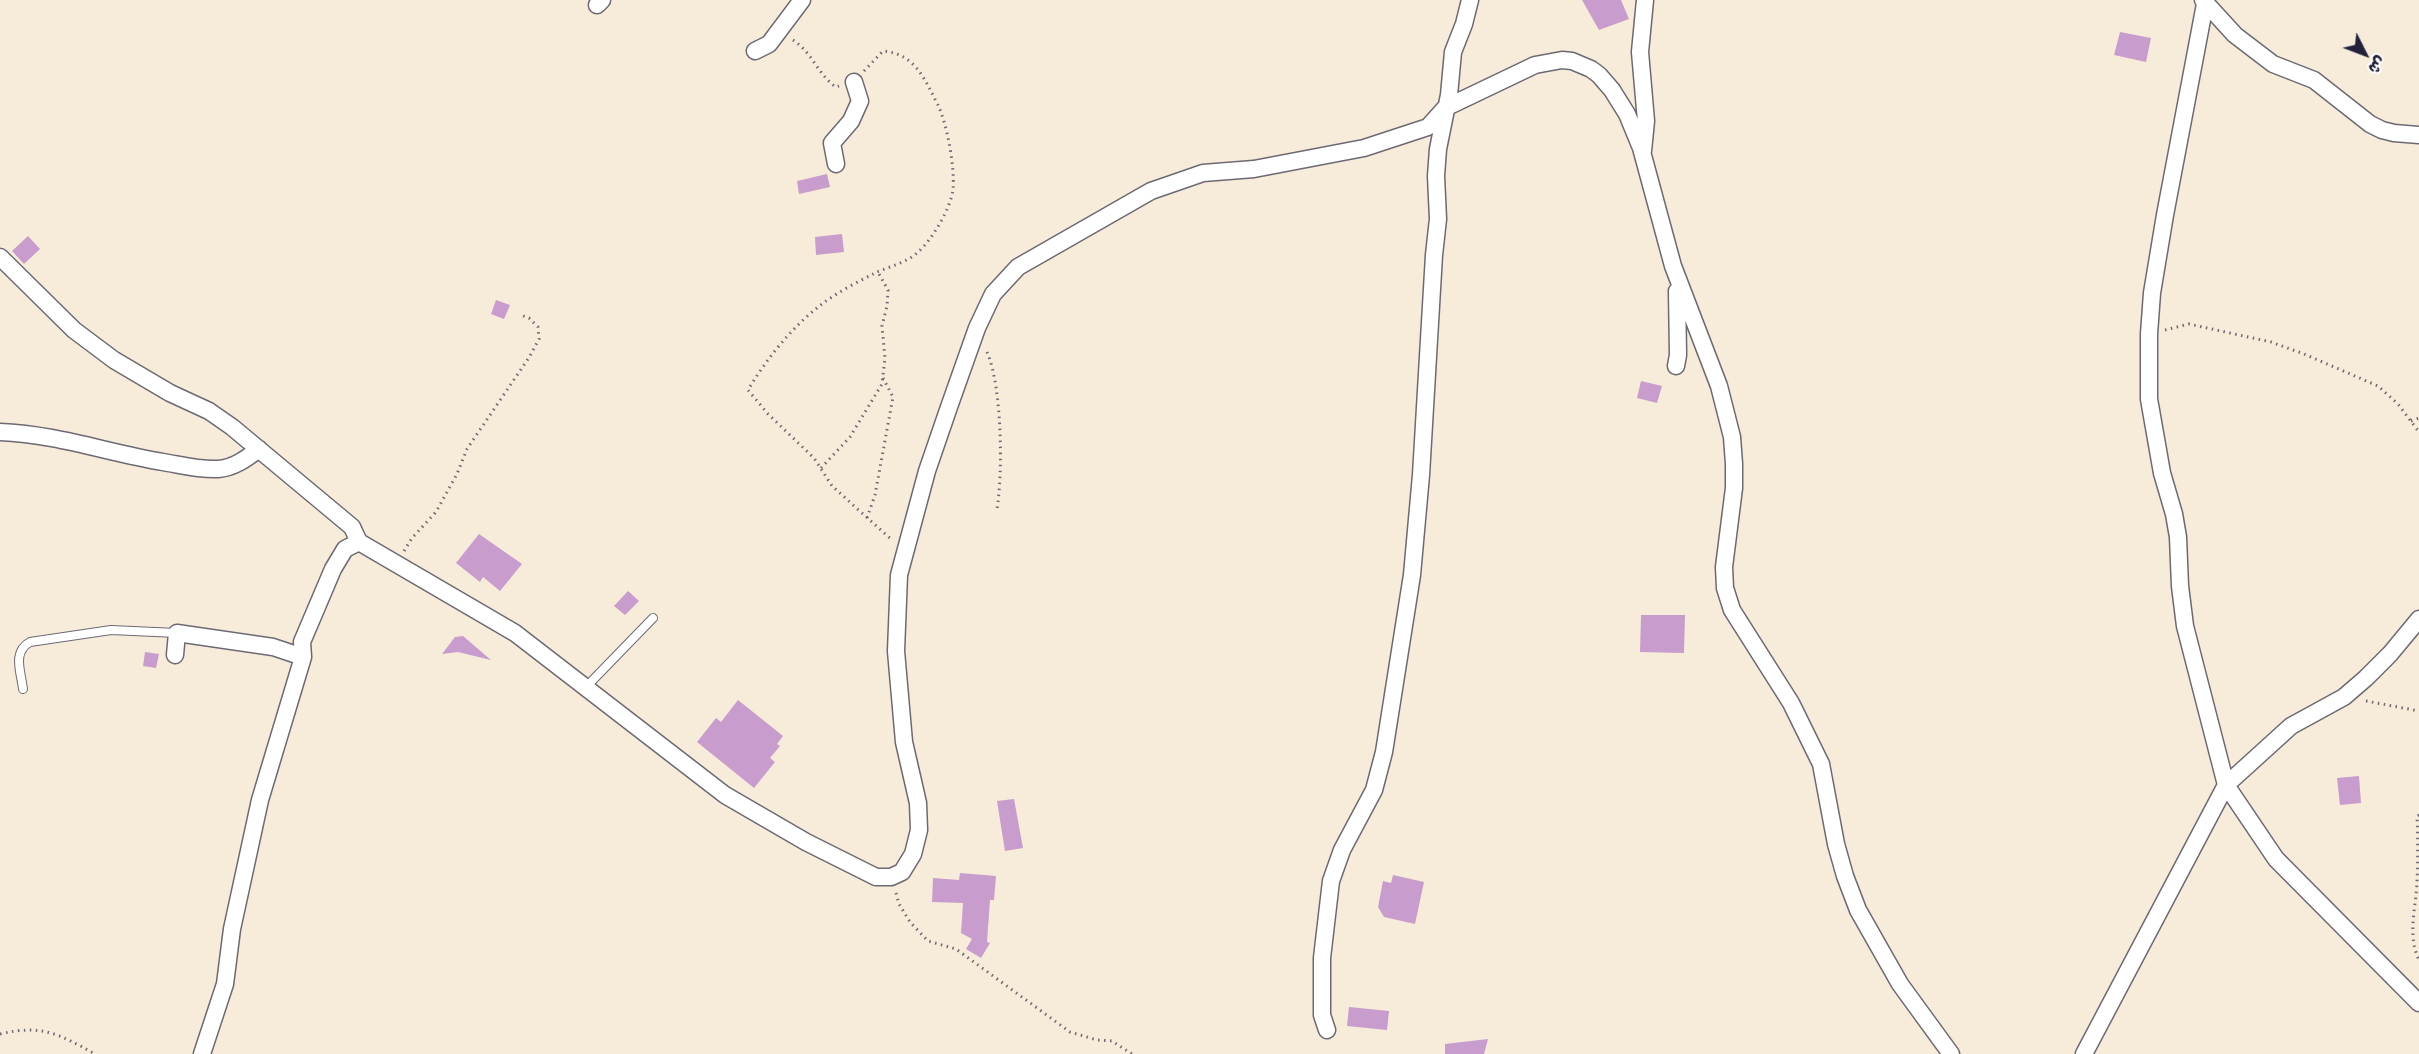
<!DOCTYPE html>
<html>
<head>
<meta charset="utf-8">
<style>
	body { margin:0 }
	#map { position:relative; width:2419px; height:1054px; overflow:hidden; background:#f7ecda; font-family:"Playpen Sans","Playpen Sans Arabic",sans-serif }
	canvas { display:block }
	.north { position:absolute; left:2335px; top:24px; width:60px; height:60px; -webkit-text-stroke:4px #fff; paint-order:stroke; rotate:132deg; font-size:16px; font-weight:700; line-height:24px; text-align:center; color:#22223b }
	.north::after { content:''; display:block; margin:auto; width:21px; height:27px; background:#22223b; clip-path:polygon(50% 0,100% 100%,50% 72%,0 100%) }
</style>
</head>
<body>
<div id="map">
<canvas width="2419" height="1054"></canvas>
<div class="north">ش</div>
</div>
<script>
const c = document.querySelector('canvas').getContext('2d');
c.lineJoin = 'round';
function fillPath(path, color) { c.fillStyle = color; c.fill(path, 'evenodd'); }
function stroke(path, color, width, dash) { c.strokeStyle = color; c.lineWidth = width; c.lineCap = dash ? 'butt' : 'round'; c.setLineDash(dash || []); c.stroke(path); }
const building = new Path2D(`
	M1582 0H1621L1629 19 1599 30Z
	M2120 32 2151 38 2146 62 2114 55Z
	M827 174 830 187 799 194 797 181Z
	M842 234 844 252 816 255 815 237Z
	M28 236 40 249 24 264 12 251Z
	M496 300 510 305 504 319 491 314Z
	M1641 381 1662 386 1657 403 1637 398Z
	M479 534 522 564 500 591 483 577 480 582 456 563Z
	M628 591 639 601 625 615 614 606Z
	M1641 615H1685L1684 653 1640 652Z
	M463 636 491 660 458 652 442 654 455 637Z
	M145 652 159 654 156 668 143 666Z
	M738 700 783 736 777 744 780 746 770 758 775 762 754 788 697 742 716 718 721 722Z
	M2359 776 2361 803 2340 805 2337 778Z
	M1014 799 1023 848 1005 851 997 801Z
	M960 873 996 876 994 900H990L987 942 990 943 981 958 966 949 972 939 961 933 963 903 932 902 933 878 959 880Z
	M1393 875 1424 882 1415 924 1384 917 1378 907 1383 881 1391 883Z
	M1349 1007 1389 1011 1387 1030 1347 1026Z
	M1488 1039 1484 1054H1445V1044Z`);
const path = new Path2D(`
	M793 40C812 52 818 75 836 87L839 86
	M864 71 883 51C915 54 924 78 938 105 947 124 955 167 953 189 951 208 932 240 918 252 906 263 891 266 877 272 859 281 838 292 822 304 792 327 767 358 748 390L768 414 814 458 832 486 892 540
	M2165 330 2189 324 2271 342 2304 354 2378 386 2398 404 2419 432
	M987 352C1002 386 1003 472 997 509
	M2411 421 2419 418
	M821 468 850 437 882 384 885 358 882 326 887 306 888 290 878 272
	M867 518 875 495 893 397 883 378
	M404 551 412 538 436 512 457 474 467 449 530 356 539 339 538 327 529 318 521 315
	M2366 701 2419 711
	M2419 815 2417 816C2418 838 2418 860 2417 882 2416 908 2407 935 2419 960
	M896 893 899 904 910 922 928 941 956 949 1070 1032 1097 1040 1112 1041 1132 1054
	M0 1034C42 1024 59 1034 95 1054`);
const service = new Path2D(`
	M586 687 653 618
	M23 689C21 672 12 652 30 642L111 630 177 633`);
const minor = new Path2D(`
	M2203 0 2235 35 2273 64 2314 80 2370 124 2382 130 2394 133 2419 135
	M2205 4 2165 215 2152 293 2149 334V399L2162 473 2174 514 2178 537 2180 586 2185 626 2226 785 2276 859 2419 1003
	M597 5 602 0
	M755 51 769 44 802 0
	M1643 151 1646 121 1640 52 1645 0
	M836 164 832 143 851 121 860 101 854 82
	M0 257 74 330 114 360 170 393 209 411 232 427 352 527 359 542 515 633 725 795 806 842 876 877H891L902 872 913 854 919 830 918 803 904 742 896 651 899 575 927 471 949 407 977 328 993 294 1018 267 1151 191 1203 173 1254 169 1364 148 1428 127 1445 108 1535 65 1562 60 1572 61 1591 69 1599 75 1612 90 1627 114 1641 148 1673 266 1719 386 1732 437 1734 464V488L1724 567 1725 588 1732 610 1791 703 1821 764 1836 844 1845 876 1858 910 1900 984 1951 1054
	M1676 366 1678 355 1677 291
	M0 432C56 434 109 453 163 462 181 465 200 470 218 469 234 468 247 458 259 449
	M175 655 177 633 273 647 303 657
	M1327 1030 1322 1015V958L1331 881 1342 850 1374 790 1384 752 1412 575 1421 475 1434 255 1438 219 1436 176 1438 149 1449 95 1453 52 1464 24 1470 0
	M202 1054 225 984 232 929 260 800 303 657 302 642 333 569 345 549 359 542
	M2084 1054 2226 785 2291 726 2344 697 2366 678 2390 654 2419 619`);
fillPath(building, '#c89ccc');
stroke(service, '#6d6973', 10);
stroke(minor, '#6d6973', 19);
stroke(path, '#6d6973', 3, [1.5, 4.5]);
stroke(service, '#fff', 8);
stroke(minor, '#fff', 16);
</script>
</body>
</html>
